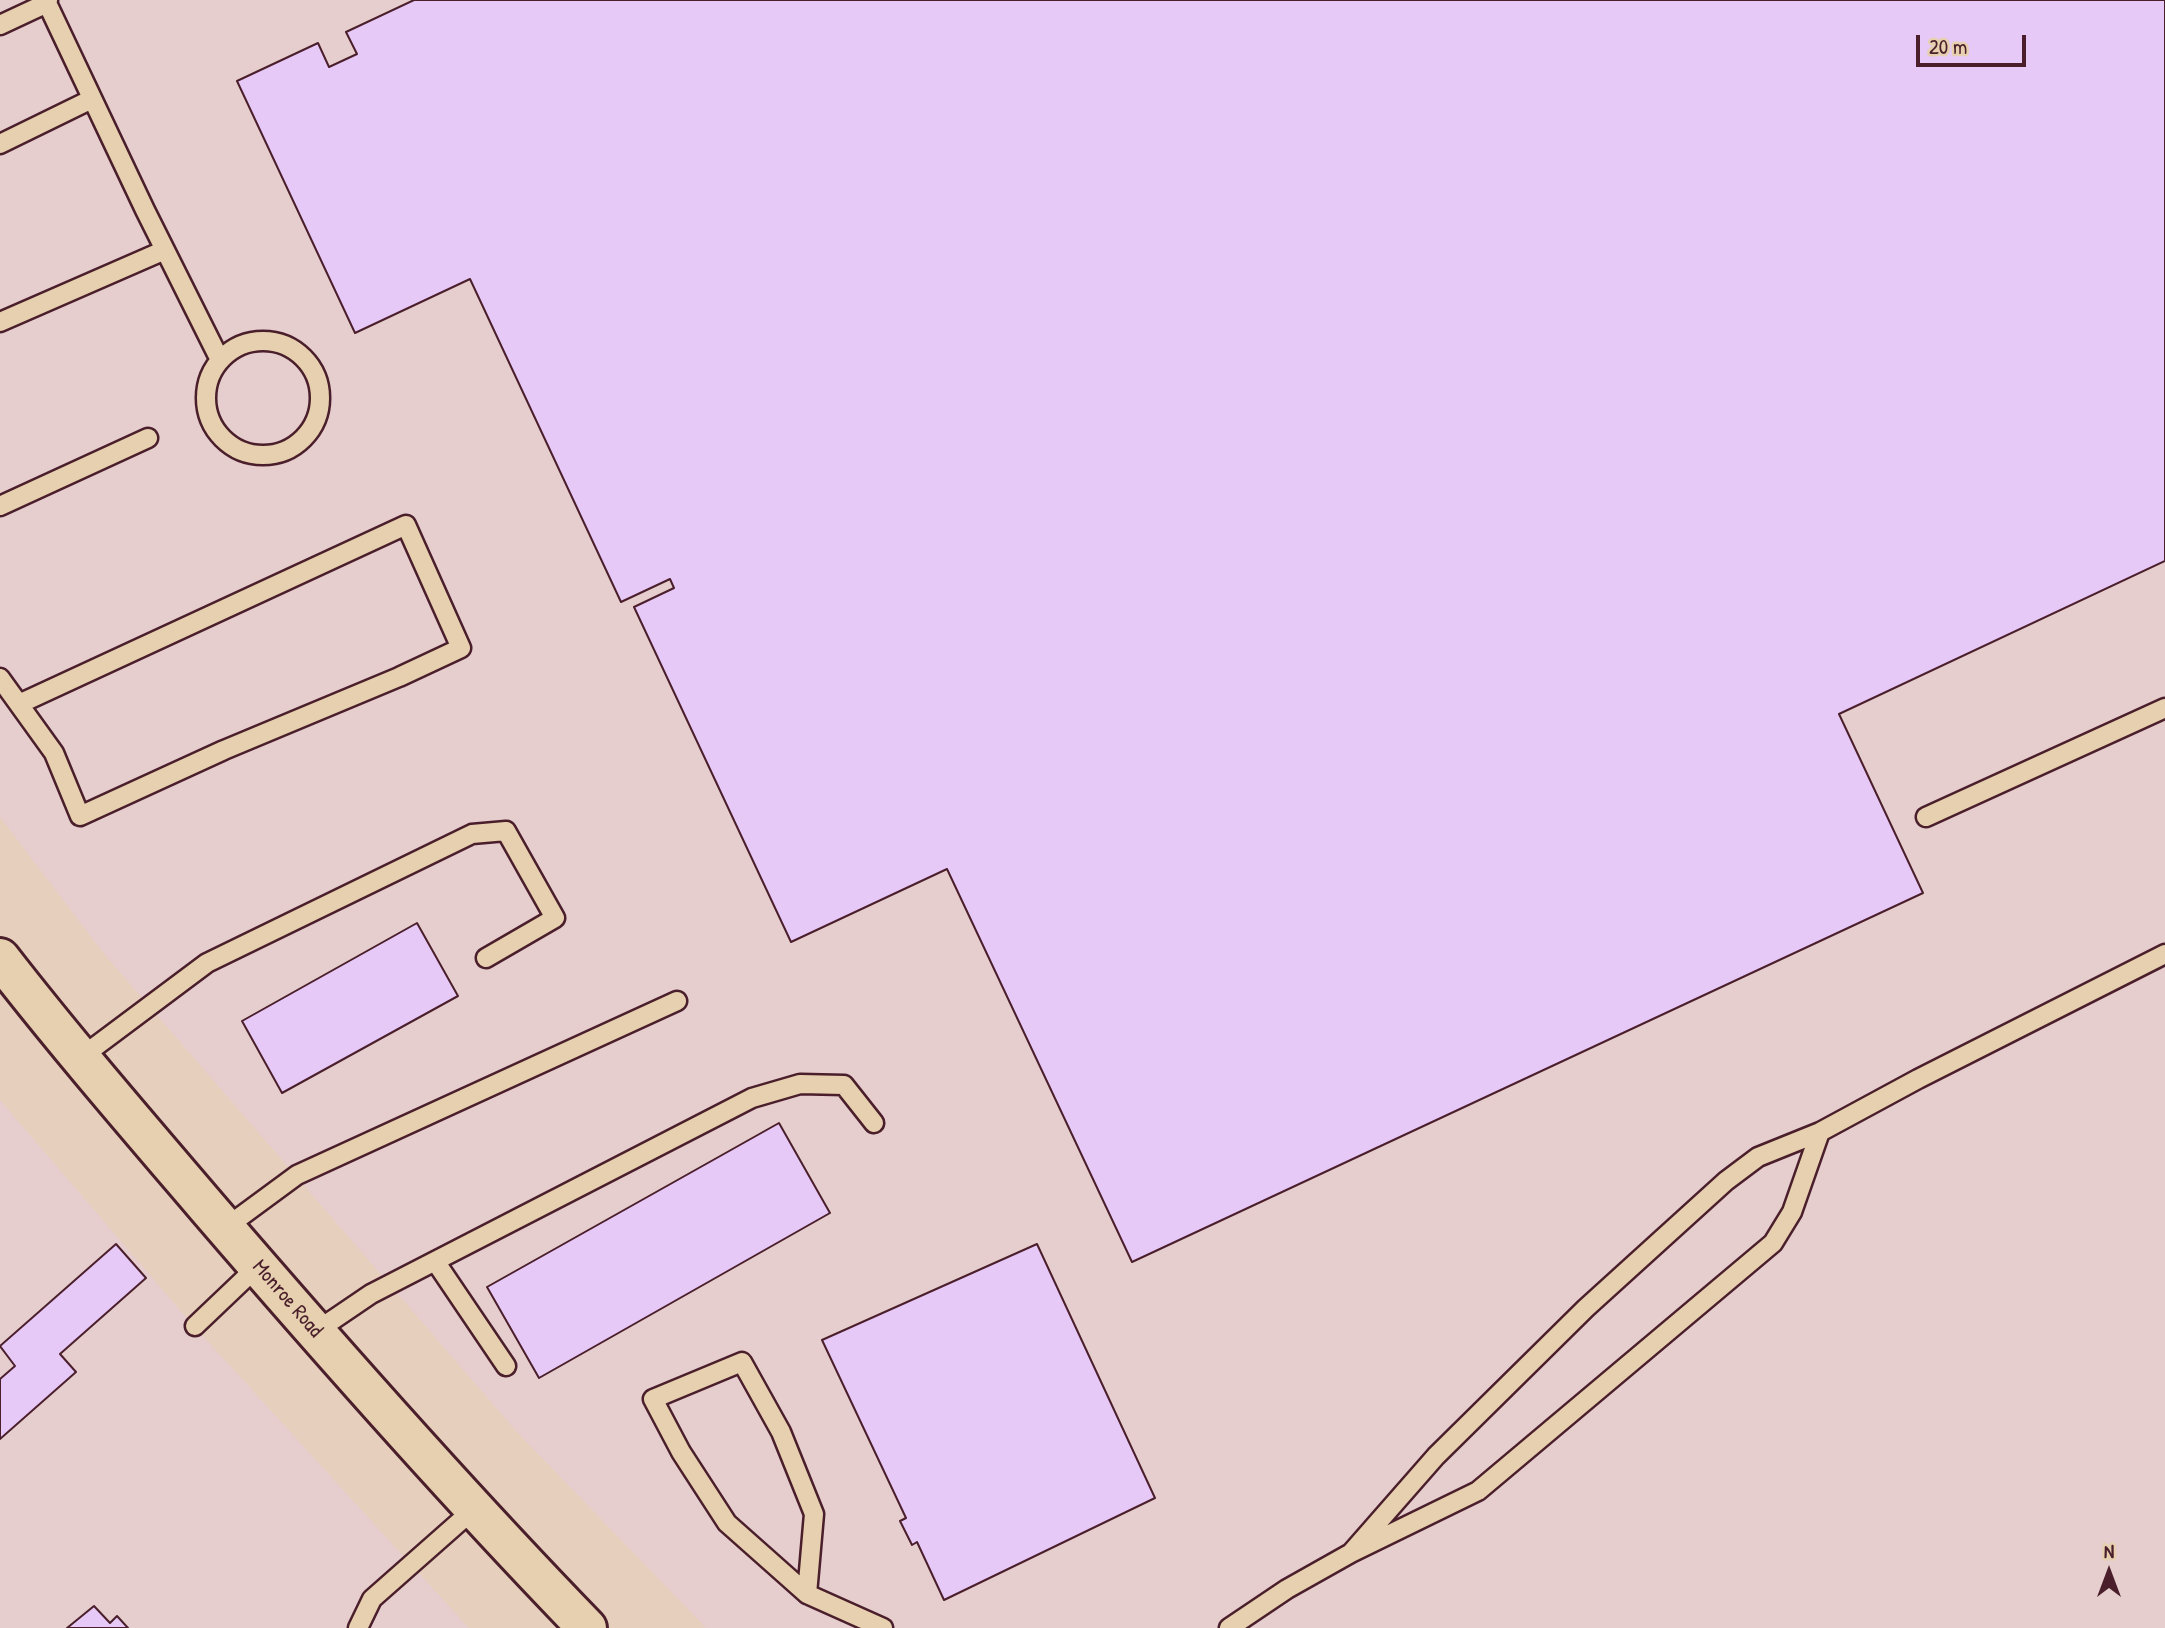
<!DOCTYPE html>
<html>
<head>
<meta charset="utf-8">
<style>
	body { margin:0 }
	#map { position:relative; width:2165px; height:1628px; overflow:hidden; background:#e6cfbd; font-family:"Patrick Hand",sans-serif }
	canvas { display:block }
	.north { position:absolute; left:2074px; top:1537px; width:70px; height:70px; -webkit-text-stroke:5px #e6d0af; paint-order:stroke; rotate:0deg; font-size:19px; font-weight:700; line-height:28px; text-align:center; color:#4a1f2b }
	.north::after { content:''; display:block; margin:auto; width:24px; height:32px; background:#4a1f2b; clip-path:polygon(50% 0,100% 100%,50% 72%,0 100%) }
	.scale { position:absolute; left:1916px; top:35px; width:110px; height:32px; box-sizing:border-box; border:4px solid #4a1f2b; border-top:0; padding-left:9px; font-size:21px; line-height:24px; white-space:nowrap; color:#4a1f2b; -webkit-text-stroke:5px #e6d0af; paint-order:stroke }
</style>
</head>
<body>
<div id="map">
<canvas width="2165" height="1628"></canvas>
<div class="north">N</div>
<div class="scale">20 m</div>
</div>
<script>
const c = document.querySelector('canvas').getContext('2d');
c.lineJoin = 'round';
function fillPath(path, color) { c.fillStyle = color; c.fill(path, 'evenodd'); }
function stroke(path, color, width, dash) { c.strokeStyle = color; c.lineWidth = width; c.lineCap = dash ? 'butt' : 'round'; c.setLineDash(dash || []); c.stroke(path); }
function drawText(font, color, halo, rows, align = 'center') {
  c.font = font + ' "Patrick Hand",sans-serif'; c.lineWidth = 7; c.setLineDash([]); c.textBaseline = 'middle'; c.strokeStyle = halo; c.fillStyle = color; for (const [text, x, y, turn = 0] of rows) {
    c.save(); c.translate(x, y); c.rotate((+turn || 0) * Math.PI / 180); c.textAlign = isNaN(turn) ? turn : align; if (halo) c.strokeText(text, 0, 0); c.fillText(text, 0, 0); c.restore();
  }
}
const built = new Path2D(`
	M0 0H2165V1628H706L517 1432 105 955 0 817Z
	M0 1100 191 1323 469 1628H0Z`);
const building = new Path2D(`
	M414 0H2165V561L1839 714 1923 893 1132 1262 947 869 791 942 634 607 674 588 670 579 621 602 470 279 355 333 237 81 318 43 329 67 357 54 346 32Z
	M417 923 458 996 282 1093 242 1021Z
	M779 1123 830 1213 539 1378 487 1287Z
	M116 1244 146 1278 60 1354 76 1372 0 1439V1379L15 1366 0 1346Z
	M1037 1244 1155 1498 944 1600 917 1542 912 1545 900 1521 906 1518 822 1340Z
	M94 1606 110 1623 117 1616 128 1628H67Z`);
const lane = new Path2D(`
	M47 3 145 210 220 360
	M0 25 47 3 48 0
	M0 144 92 99
	M0 322 165 250
	M206 398a57 57 0 1 1 114 0a57 57 0 1 1-114 0Z
	M0 506 148 438
	M0 678 54 753 80 816 224 750 399 677 461 648 406 525 19 704
	M1926 817 2165 708
	M80 1058 207 963 472 834 506 831 555 918 486 958
	M225 1228 297 1175 677 1001
	M435 1261 506 1366
	M195 1326 258 1266
	M315 1332 371 1294 752 1098 800 1084 844 1085 874 1123
	M1351 1553 1436 1456 1586 1308 1726 1181 1758 1157 1820 1132 1918 1079 2165 954
	M807 1594 814 1514 781 1432 742 1362 653 1399 681 1452 727 1523 807 1594 883 1628
	M358 1628 372 1599 474 1509
	M1229 1628 1287 1589 1351 1553 1478 1491 1773 1243 1792 1212 1820 1132`);
const secondary = new Path2D(`
	M0 958C66 1043 137 1125 207 1207 330 1350 455 1492 587 1628`);
const streetNames = [
	["Monroe Road",287,1299,49]
];
fillPath(built, '#e6cdce');
fillPath(building, '#e6c9f7');
stroke(building, '#4a1f2b', 2);
stroke(lane, '#4a1f2b', 23);
stroke(secondary, '#4a1f2b', 44);
stroke(lane, '#e6d0af', 18);
stroke(secondary, '#e6d0af', 38);
drawText('21px', '#4a1f2b', '#e6d0af', streetNames);
</script>
</body>
</html>
